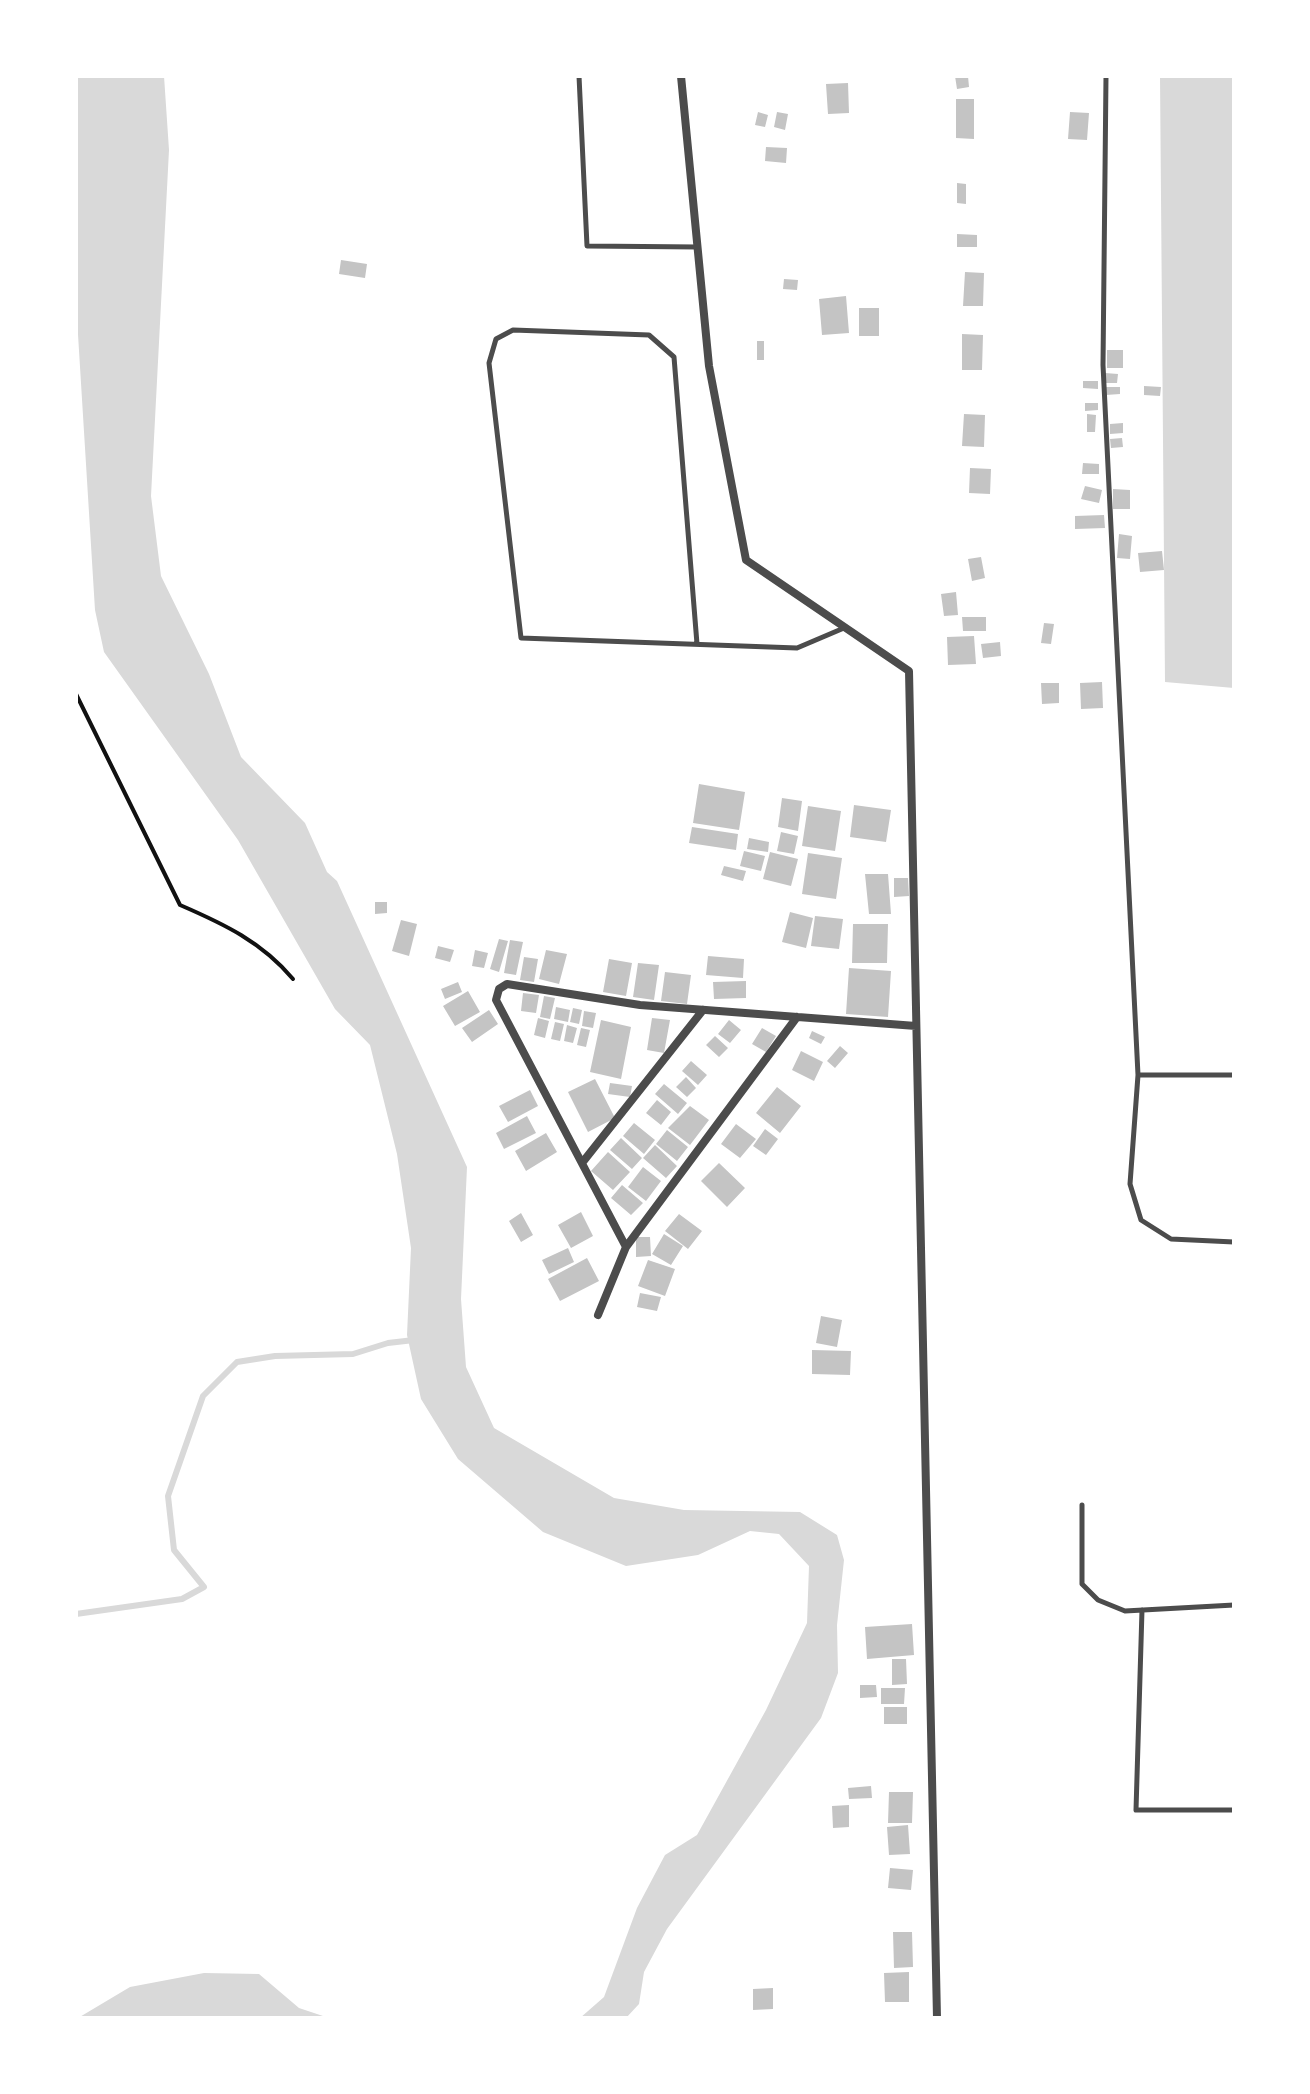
<!DOCTYPE html>
<html>
<head>
<meta charset="utf-8">
<style>
	body { margin:0 }
	#map { position:relative; width:1310px; height:2094px; overflow:hidden; background:#fff; font-family:Montserrat,sans-serif }
	canvas { display:block }
	.frame { position:absolute; inset:0; border:78px solid #fff; pointer-events:none }
</style>
</head>
<body>
<div id="map">
<canvas width="1310" height="2094"></canvas>
<div class="frame"></div>
</div>
<script>
const c = document.querySelector('canvas').getContext('2d');
c.lineJoin = 'round';
function fillPath(path, color) { c.fillStyle = color; c.fill(path, 'evenodd'); }
function stroke(path, color, width, dash) { c.strokeStyle = color; c.lineWidth = width; c.lineCap = dash ? 'butt' : 'round'; c.setLineDash(dash || []); c.stroke(path); }
const water = new Path2D(`
	M76 76H164L169 150 151 496 161 576 209 674 241 757 305 823 327 872 337 881 467 1167 461 1299 466 1367 494 1428 614 1498 684 1510 800 1512 837 1535 844 1560 837 1625 838 1673 821 1718 667 1929 644 1972 639 2004 626 2018H580L604 1997 637 1908 665 1855 697 1835 766 1710 807 1623 809 1566 779 1534 750 1531 698 1555 626 1566 543 1532 458 1459 421 1399 407 1335 411 1248 397 1154 370 1045 335 1009 238 840 104 652 95 610 76 302Z
	M1160 76H1234V688L1165 682Z
	M204 1973 259 1974 299 2008 329 2018H78L130 1987Z`);
const stream = new Path2D(`
	M76 1614 182 1599 204 1587 174 1550 168 1496 203 1396 237 1362 275 1356 353 1354 388 1343 414 1340`);
const building = new Path2D(`
	M955 76H968L969 87 957 89Z
	M848 83 849 113 828 114 826 84Z
	M956 99H974V139L956 138Z
	M758 112 768 115 765 127 755 125Z
	M777 112 788 114 785 130 774 127Z
	M1070 112 1089 113 1087 140 1068 139Z
	M766 147 787 148 786 163 765 161Z
	M957 183 966 184V204L957 203Z
	M957 234 977 235V247H957Z
	M341 260 367 264 365 278 339 274Z
	M965 272 984 273 983 306H963Z
	M784 279 798 280 797 290 783 289Z
	M846 296 849 333 822 335 819 299Z
	M859 308H879V336H859Z
	M962 334 983 335 982 370H962Z
	M757 341H764V360H757Z
	M1107 350H1123V368H1107Z
	M1105 373 1118 374 1117 383H1105Z
	M1083 381H1098V389L1083 388Z
	M1144 386 1161 387 1160 396 1144 395Z
	M1106 387H1120V394L1106 395Z
	M1085 403H1098V410L1085 411Z
	M964 414 985 415 984 447 962 446Z
	M1087 414 1096 415 1095 432H1087Z
	M1123 423V433L1110 434V424Z
	M1122 438 1123 447 1111 448 1110 439Z
	M1083 463 1099 464V474H1082Z
	M970 468 991 469 990 494 969 493Z
	M1085 486 1102 490 1099 503 1081 499Z
	M1113 489 1130 490V509H1113Z
	M1104 515 1105 528 1075 529V516Z
	M1119 534 1132 536 1130 559 1117 558Z
	M1162 551 1164 570 1140 572 1138 553Z
	M981 557 985 578 972 581 968 559Z
	M956 592 958 615 944 616 941 594Z
	M962 617H986V631H963Z
	M1044 623 1054 624 1051 644 1041 643Z
	M974 636 976 664 948 665 947 637Z
	M1000 642 1001 656 983 658 981 644Z
	M1102 682 1103 708 1081 709 1080 683Z
	M1041 683H1059V703L1042 704Z
	M699 784 745 792 739 830 693 823Z
	M782 798 802 801 798 831 778 827Z
	M854 805 891 810 886 842 850 837Z
	M808 806 841 811 835 851 802 846Z
	M692 827 738 834 736 850 689 843Z
	M781 832 798 836 794 854 777 851Z
	M749 838 769 842 768 852 747 849Z
	M744 851 765 856 761 871 740 866Z
	M770 852 798 859 791 886 763 879Z
	M808 853 842 858 836 899 802 894Z
	M724 866 746 871 743 881 721 875Z
	M865 874H888L891 914H869Z
	M894 878H908L909 896 894 897Z
	M375 902H387V913L375 914Z
	M790 912 813 918 806 948 782 942Z
	M815 916 843 919 839 949 811 946Z
	M401 920 417 924 409 956 392 951Z
	M853 924H888L887 963H852Z
	M499 939 508 941 499 972 490 969Z
	M510 940 523 942 516 975 504 973Z
	M438 946 454 950 450 962 435 958Z
	M475 950 488 953 484 968 472 966Z
	M546 950 567 954 559 984 539 979Z
	M708 956 744 959 743 978 706 975Z
	M524 957 538 959 534 982 520 980Z
	M609 959 632 963 626 996 603 992Z
	M638 963 659 965 654 1000 633 997Z
	M849 968 891 971 888 1017 846 1014Z
	M665 972 691 975 687 1004 661 1001Z
	M746 981V998L714 999 713 982Z
	M458 982 462 992 445 999 441 989Z
	M468 991 480 1012 455 1026 443 1006Z
	M523 993 539 995 536 1013 521 1011Z
	M544 996 555 998 550 1019 540 1017Z
	M556 1007 570 1010 568 1022 554 1019Z
	M573 1008 582 1010 579 1024 570 1022Z
	M489 1010 498 1024 472 1042 462 1028Z
	M584 1011 596 1013 593 1028 582 1026Z
	M538 1018 549 1021 545 1038 534 1035Z
	M652 1018 670 1020 664 1053 647 1050Z
	M601 1020 631 1027 621 1079 590 1072Z
	M729 1020 741 1030 730 1043 718 1034Z
	M555 1022 564 1024 560 1041 551 1039Z
	M567 1025 577 1028 573 1043 564 1041Z
	M581 1028 590 1030 586 1047 577 1045Z
	M762 1028 776 1036 766 1052 752 1044Z
	M812 1031 825 1037 821 1044 809 1038Z
	M715 1036 728 1048 719 1057 706 1045Z
	M840 1046 848 1053 835 1068 827 1061Z
	M801 1051 823 1062 814 1081 792 1070Z
	M691 1061 707 1075 698 1085 682 1071Z
	M686 1077 696 1088 687 1097 676 1087Z
	M595 1079 615 1118 588 1132 568 1092Z
	M610 1083 632 1086 630 1097 608 1094Z
	M664 1084 687 1103 678 1114 655 1094Z
	M777 1087 801 1106 780 1133 756 1113Z
	M530 1090 538 1106 508 1122 499 1106Z
	M657 1100 671 1112 661 1125 646 1113Z
	M690 1106 709 1120 690 1145 668 1128Z
	M527 1116 536 1133 504 1149 496 1133Z
	M634 1123 655 1140 644 1154 623 1136Z
	M736 1124 756 1139 740 1158 721 1144Z
	M765 1129 778 1139 766 1155 753 1146Z
	M667 1130 688 1147 677 1161 656 1144Z
	M546 1133 557 1152 526 1171 515 1151Z
	M621 1138 642 1158 632 1169 610 1150Z
	M655 1145 677 1166 666 1178 643 1158Z
	M608 1152 630 1172 613 1190 591 1171Z
	M719 1163 745 1188 727 1207 701 1181Z
	M643 1167 661 1181 646 1201 628 1187Z
	M622 1185 643 1203 631 1215 611 1198Z
	M581 1212 593 1236 571 1248 558 1225Z
	M521 1213 533 1235 521 1242 509 1221Z
	M679 1214 702 1231 688 1249 665 1231Z
	M664 1234 683 1246 671 1265 652 1254Z
	M636 1237H650L651 1256 636 1257Z
	M568 1248 574 1262 549 1274 542 1260Z
	M587 1258 599 1281 560 1301 548 1279Z
	M648 1260 675 1269 665 1296 638 1286Z
	M640 1293 661 1297 657 1311 637 1307Z
	M821 1316 842 1320 837 1347 816 1343Z
	M812 1350 851 1351 850 1375 812 1374Z
	M912 1624 914 1655 867 1659 865 1627Z
	M892 1659H906L907 1684 892 1685Z
	M860 1685H876L877 1697 860 1698Z
	M881 1688H905L904 1704H881Z
	M884 1707H907V1724H884Z
	M871 1786 872 1798 849 1799 848 1788Z
	M889 1792H913L912 1823H888Z
	M849 1805V1827L833 1828 832 1806Z
	M908 1825 910 1854 889 1855 887 1827Z
	M890 1868 913 1870 911 1890 888 1888Z
	M893 1932H912L913 1967 894 1968Z
	M909 1972V2002H885L884 1973Z
	M773 1988V2009L753 2010V1989Z`);
const path = new Path2D(`
	M76 694 180 905C224 924 262 942 293 979`);
const service = new Path2D(`
	M579 76 587 246 698 247
	M1106 76 1103 365 1138 1075H1234
	M697 644 674 357 649 335 513 330 496 339 489 363 521 638 797 648 844 628
	M1138 1075 1130 1184 1141 1220 1171 1239 1234 1242
	M1082 1505V1584L1098 1600 1125 1611 1234 1605
	M1142 1610 1136 1810H1234`);
const minor = new Path2D(`
	M681 76 709 366 746 560 909 671 937 2018
	M797 1017 626 1247 496 1000 499 989 507 984 640 1005 916 1026
	M582 1163 703 1010
	M598 1315 626 1247`);
fillPath(water, '#d9d9d9');
stroke(stream, '#d9d9d9', 6);
fillPath(building, '#c4c4c4');
stroke(path, '#111', 4);
stroke(service, '#4c4c4c', 5);
stroke(minor, '#4c4c4c', 8);
</script>
</body>
</html>
